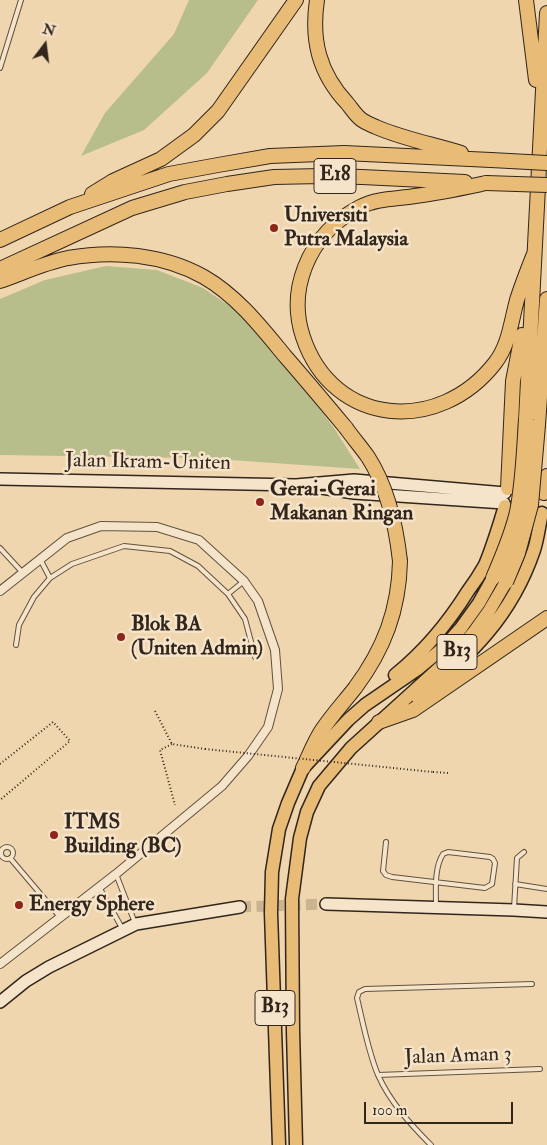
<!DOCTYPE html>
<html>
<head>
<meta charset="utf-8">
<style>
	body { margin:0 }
	#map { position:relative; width:547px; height:1145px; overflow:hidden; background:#efd6ae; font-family:"IM FELL Double Pica",serif }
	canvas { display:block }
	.north { position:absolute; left:20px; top:20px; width:50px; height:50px; -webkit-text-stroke:4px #f5e4ca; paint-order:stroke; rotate:15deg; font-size:14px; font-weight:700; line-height:20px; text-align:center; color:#32261c }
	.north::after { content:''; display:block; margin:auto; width:18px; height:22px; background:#32261c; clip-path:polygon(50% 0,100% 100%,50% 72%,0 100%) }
	.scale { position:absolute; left:364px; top:1102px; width:149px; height:22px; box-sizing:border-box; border:2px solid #32261c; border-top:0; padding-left:6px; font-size:15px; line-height:18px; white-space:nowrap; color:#32261c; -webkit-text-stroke:4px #f5e4ca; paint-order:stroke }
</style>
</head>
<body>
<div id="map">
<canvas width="547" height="1145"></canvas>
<div class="north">N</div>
<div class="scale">100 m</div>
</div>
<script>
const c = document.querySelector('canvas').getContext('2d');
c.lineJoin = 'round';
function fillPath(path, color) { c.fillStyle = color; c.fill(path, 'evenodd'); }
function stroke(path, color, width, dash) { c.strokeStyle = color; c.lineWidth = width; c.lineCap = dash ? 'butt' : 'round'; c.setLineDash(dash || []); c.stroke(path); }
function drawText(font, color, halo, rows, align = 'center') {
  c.font = font + ' "IM FELL Double Pica",serif'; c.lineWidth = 5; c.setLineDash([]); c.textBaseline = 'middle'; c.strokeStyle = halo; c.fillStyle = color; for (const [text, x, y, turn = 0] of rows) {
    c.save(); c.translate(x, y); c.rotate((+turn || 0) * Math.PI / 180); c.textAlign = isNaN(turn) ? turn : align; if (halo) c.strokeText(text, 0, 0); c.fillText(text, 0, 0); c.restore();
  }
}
const green = new Path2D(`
	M189 0H258L207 73 144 130 81 156 105 113 174 34Z
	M106 266 157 270 203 288 240 313 284 362 334 428 360 469 201 458 0 455V299L45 280Z`);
const secondaryTunnel = new Path2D(`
	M240 907 326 904`);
const path = new Path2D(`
	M155 711 172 744 205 749
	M172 744 160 750 175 805
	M0 764 53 722 70 741 0 800
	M433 772 449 773`);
const lane = new Path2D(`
	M0 68 21 0
	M0 548 23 573
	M40 559 50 578 72 564 124 546 170 551 198 566 228 594 245 619 255 657
	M228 594 244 581
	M16 645 19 625 34 597 50 578
	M386 842 383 871 386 875 392 877 485 888 492 884 495 863 493 859 490 857 448 852 443 854C434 868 436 890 436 906
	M1 853a6 6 0 1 1 12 0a6 6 0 1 1-12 0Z
	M10 858 60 917
	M116 874 135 923
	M515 884 547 889
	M99 887 122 928
	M514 908 517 858 524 852
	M378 1075 540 1069
	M431 1145C411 1125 390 1102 378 1075 368 1051 363 1023 357 998L359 992 365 989 532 984`);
const street = new Path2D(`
	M0 591 67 538 101 526 157 527 199 540 244 581 258 601 275 650 278 689 268 727 248 756 222 786 116 874 0 964`);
const secondary = new Path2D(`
	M0 479 296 485 354 480 505 493
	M315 487 354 493 504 503
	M326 904 514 910 547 912
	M0 1002 26 981 49 967 136 924 240 907`);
const primary = new Path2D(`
	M395 675C425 651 448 623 468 591 474 583 480 574 485 565 493 546 499 526 505 506
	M417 697C470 658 512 615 534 550 538 538 539 525 542 513
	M279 1145 271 913 272 872 279 829 288 803 303 768 348 720 365 705 419 668 443 648 461 628 479 603 493 578
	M296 1145 293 1031 292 899 300 838 307 812 319 786 351 748 457 652 474 632 489 611 506 582`);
const highway = new Path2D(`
	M317 0C311 40 319 73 347 103 352 109 356 116 362 120 366 123 372 125 376 127 404 139 432 144 461 153
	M526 0 536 80
	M486 183C462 188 439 193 415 196 397 199 377 198 360 207 335 220 315 241 305 267 296 290 295 313 303 337 333 427 439 435 495 363 509 345 511 322 517 300 522 284 528 269 534 254
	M92 194 113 181 161 159 194 135 218 111 296 0
	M0 240 70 207 169 174 218 165 270 156 344 153 491 160
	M0 269 132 208 185 192 227 184 274 177 321 176 362 177 465 182
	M0 281C23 273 44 263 68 258 113 250 163 254 204 277 237 296 261 327 285 356 306 380 326 404 346 428
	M526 419 547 13
	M538 425 547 299
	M508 488 513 381 522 335
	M544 493 547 476
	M379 722 413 710 547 618
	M303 768C309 756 314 742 322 730 332 715 344 702 355 688 384 649 399 610 400 561`);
const pathBridge = new Path2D(`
	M205 749 433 772`);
const highwayBridge = new Path2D(`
	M491 160 547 163
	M486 183 547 185
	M346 428C353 438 361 447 368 457 388 488 396 525 400 561
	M493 578C502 557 512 534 517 512 523 482 524 450 526 419
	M506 582 518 553 531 505 538 425`);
const markers = [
	[274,228,5,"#8f2418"],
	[260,502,5,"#8f2418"],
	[121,637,5,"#8f2418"],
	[54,835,5,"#8f2418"],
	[19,905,5,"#8f2418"]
];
const shields = [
	[335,176,42],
	[457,652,40],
	[275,1008,40]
];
const shieldNames = [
	["E18",335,176],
	["B13",457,652],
	["B13",275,1008]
];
const poiNames = [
	["Universiti",284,216],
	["Putra Malaysia",284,240],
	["Gerai-Gerai",270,490],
	["Makanan Ringan",270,514],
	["Blok BA",131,625],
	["(Uniten Admin)",131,649],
	["ITMS",64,823],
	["Building (BC)",64,847],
	["Energy Sphere",29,905]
];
const streetNames = [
	["Jalan Ikram-Uniten",148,463,1],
	["Jalan Aman 3",458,1057,-2]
];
fillPath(green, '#b7be8b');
stroke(secondaryTunnel, '#c9b391', 11, [11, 5.5]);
stroke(lane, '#615240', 6);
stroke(street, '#615240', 10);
stroke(secondary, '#32261c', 14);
stroke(primary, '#32261c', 15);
stroke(highway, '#32261c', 16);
stroke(path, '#32261c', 2, [1, 2.5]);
stroke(lane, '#f5e4ca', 4);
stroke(street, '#f5e4ca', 8);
stroke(secondary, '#f5e4ca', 11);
stroke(primary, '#e8bb77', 12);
stroke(highway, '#e8bb77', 14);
stroke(highwayBridge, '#32261c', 16, []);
stroke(pathBridge, '#32261c', 2, [1, 2.5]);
stroke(highwayBridge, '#e8bb77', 14);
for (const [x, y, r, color] of markers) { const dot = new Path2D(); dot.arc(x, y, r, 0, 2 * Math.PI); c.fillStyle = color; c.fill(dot); stroke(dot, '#f5e4ca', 2); }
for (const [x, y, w] of shields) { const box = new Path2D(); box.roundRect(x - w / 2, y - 17.5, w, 35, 4); c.fillStyle = '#f5e4ca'; c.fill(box); stroke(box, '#32261c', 1); }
drawText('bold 20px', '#32261c', null, shieldNames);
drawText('bold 21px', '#32261c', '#f5e4ca', poiNames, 'left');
drawText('21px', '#32261c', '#f5e4ca', streetNames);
</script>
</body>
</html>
